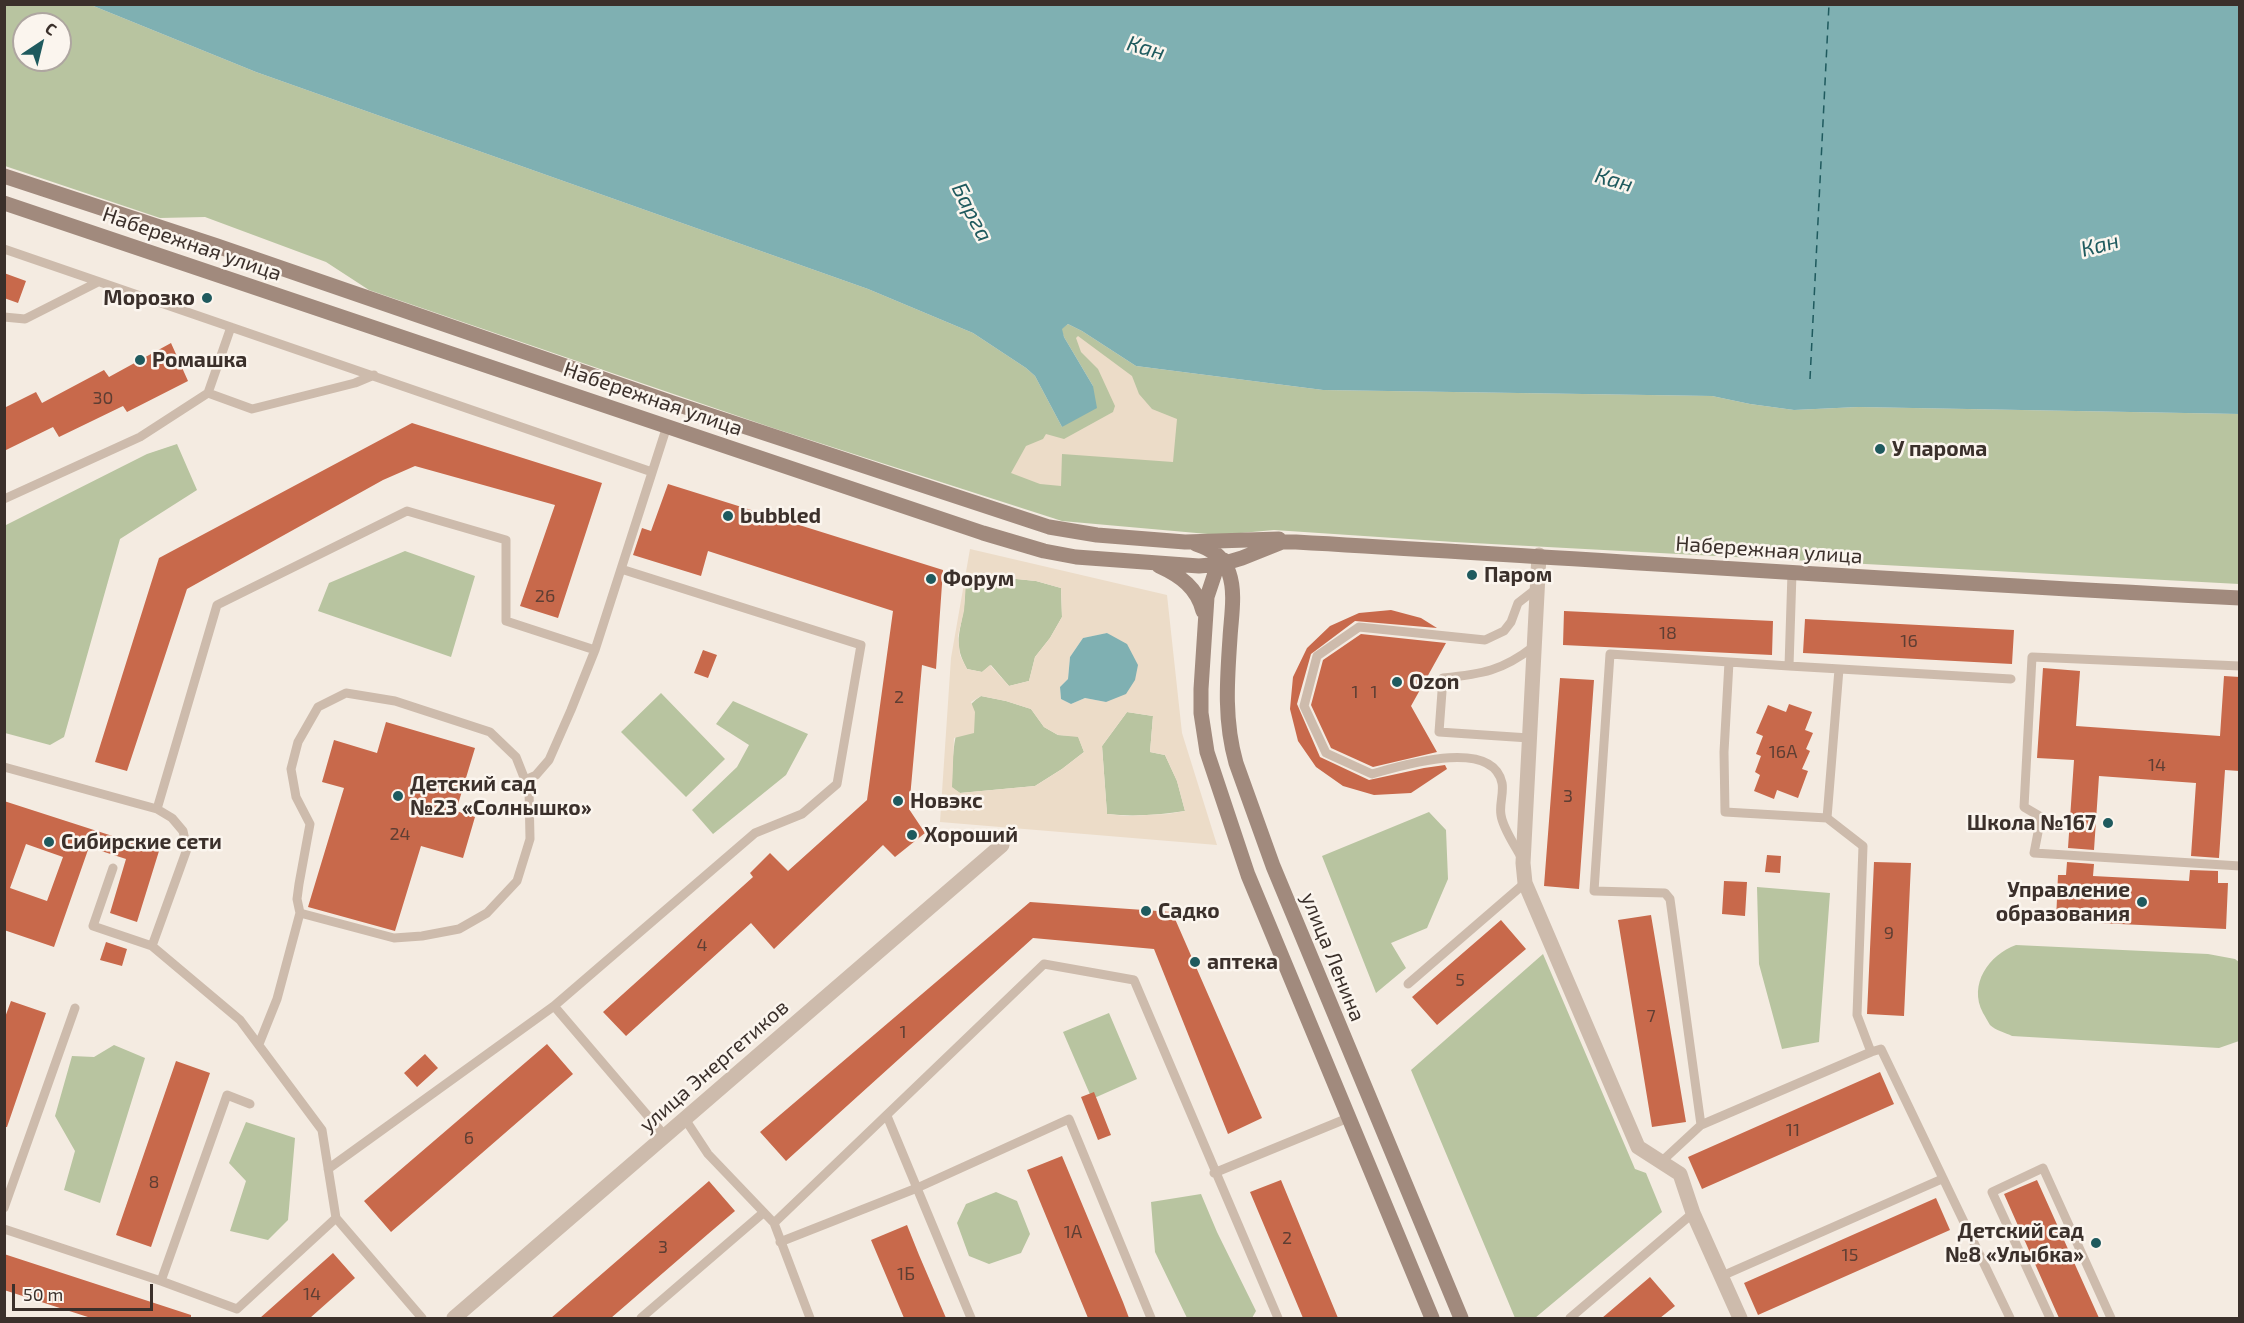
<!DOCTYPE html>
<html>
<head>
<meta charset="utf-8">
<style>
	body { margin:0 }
	#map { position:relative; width:2244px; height:1323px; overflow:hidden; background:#f4ebe1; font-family:"Exo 2",sans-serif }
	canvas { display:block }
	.frame { position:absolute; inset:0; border:6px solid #3b302b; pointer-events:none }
	.north { position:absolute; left:12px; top:12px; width:60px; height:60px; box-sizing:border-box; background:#fbf5ee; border:2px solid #aea6a0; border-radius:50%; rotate:35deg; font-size:16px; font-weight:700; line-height:24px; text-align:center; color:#3b302b }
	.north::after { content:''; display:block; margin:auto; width:21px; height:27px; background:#1f5a5e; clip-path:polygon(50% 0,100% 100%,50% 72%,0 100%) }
	.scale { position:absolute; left:12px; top:1284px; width:141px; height:27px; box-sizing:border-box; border:3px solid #3b302b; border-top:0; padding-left:8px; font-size:18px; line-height:21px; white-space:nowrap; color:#3b302b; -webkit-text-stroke:4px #fbf5ee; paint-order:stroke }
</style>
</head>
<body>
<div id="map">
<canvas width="2244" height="1323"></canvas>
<div class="frame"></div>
<div class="north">С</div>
<div class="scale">50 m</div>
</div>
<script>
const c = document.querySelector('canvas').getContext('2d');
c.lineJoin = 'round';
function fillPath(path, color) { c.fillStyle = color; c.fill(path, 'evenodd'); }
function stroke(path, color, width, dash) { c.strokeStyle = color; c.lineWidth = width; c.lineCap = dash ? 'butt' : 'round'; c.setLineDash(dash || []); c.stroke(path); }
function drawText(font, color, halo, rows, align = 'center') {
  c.font = font + ' "Exo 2",sans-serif'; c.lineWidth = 5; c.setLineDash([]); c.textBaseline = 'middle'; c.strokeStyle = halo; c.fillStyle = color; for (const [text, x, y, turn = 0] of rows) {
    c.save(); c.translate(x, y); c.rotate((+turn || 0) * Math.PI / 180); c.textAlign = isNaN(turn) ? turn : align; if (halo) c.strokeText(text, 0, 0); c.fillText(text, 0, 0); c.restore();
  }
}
const green = new Path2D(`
	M5 5H91L256 72 868 289 973 333 1026 368 1035 376 1062 427 1093 386 1064 337 1061 329 1068 324 1082 331 1136 366 1323 390 1712 396 1750 404 1794 410 1858 407 2239 414V584L1454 542 1274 530 1219 535 1062 521 773 428 369 290 326 262 205 217 160 218 5 166ZM24 24H60V60H24Z
	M177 444 197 490 120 539 64 737 50 745 5 733 6 525 147 454Z
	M405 551 475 576 451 657 318 611 329 583Z
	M978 575 1036 581 1061 588 1062 617 1050 638 1035 657 1029 681 1009 686 991 665 982 672 967 669C954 644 959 638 963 612 965 603 965 593 965 583Z
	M661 693 725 759 686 797 621 732Z
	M981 696 1006 701 1031 709 1044 727 1058 735 1078 736 1084 752 1062 769 1035 786 960 793 952 788C953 756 951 715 981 696Z
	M733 701 808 734 786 775 713 834 692 810 737 767 749 745 716 724Z
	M1127 712 1153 716 1150 752 1165 755 1177 781 1185 811C1159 815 1133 817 1107 814L1102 746Z
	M1429 812 1446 830 1448 879 1427 928 1391 943 1406 968 1376 993 1322 856Z
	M1757 887 1830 893 1819 1042 1782 1049 1759 964Z
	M2016 945 2208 954 2235 959 2239 962V1041L2219 1048 2012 1036C2006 1033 1995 1030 1990 1025 1988 1022 1985 1016 1983 1013 1968 984 1989 955 2016 945Z
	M1543 954 1635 1169 1646 1173 1662 1212 1535 1318H1515L1411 1070Z
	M1109 1013 1137 1079 1092 1099 1063 1032Z
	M114 1045 145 1058 100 1203 64 1190 75 1151 55 1116 72 1056 94 1057Z
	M246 1122 295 1138 288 1220 268 1240 230 1231 246 1181 229 1163Z
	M996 1192 1017 1201 1030 1234 1021 1253 989 1264 969 1256 957 1223 966 1204Z
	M1201 1194 1217 1232 1256 1311 1252 1318H1187L1155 1252 1151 1202Z`);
const plaza = new Path2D(`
	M1078 336 1132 376 1139 394 1152 409 1177 419 1173 462 1062 454 1061 486 1040 484 1011 473 1026 446 1043 439 1046 434 1064 439 1113 412 1115 406 1098 369 1081 352 1076 338Z
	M970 549 1167 595 1182 733 1217 845 940 822 951 658ZM978 575 1036 581 1061 588 1062 617 1050 638 1035 657 1029 681 1009 686 990 665 982 672 967 669 960 655 958 636 964 611 966 583ZM1108 633 1106 702 1085 698 1071 704 1061 699 1060 687 1068 679 1070 657 1083 638ZM981 696 1006 701 1031 709 1044 727 1058 735 1078 737 1084 752 1062 769 1035 786 960 793 952 787 954 738 974 733 975 712 971 702ZM1127 712 1153 716 1150 752 1165 755 1177 781 1185 811 1167 814 1127 816 1107 814 1102 746Z`);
const water = new Path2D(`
	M91 5H2239V414L1858 407 1794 410 1750 404 1712 396 1323 390 1136 366 1082 331 1068 324 1062 329 1064 337 1093 386 1097 408 1062 427 1035 376 1026 368 973 333 868 289 256 72Z
	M1107 633 1127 644 1138 665 1135 680 1126 694 1106 702 1085 698 1071 704 1061 699 1060 687 1068 679 1070 657 1083 638Z`);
const ferry = new Path2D(`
	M1810 379 1829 4`);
const building = new Path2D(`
	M4 273 26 281 18 303 4 298Z
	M171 343 188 381 127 412 123 406 59 437 53 427 4 451V408L36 392 42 403 104 370 109 377Z
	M412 423 602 483 558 618 520 606 555 505 415 466 383 480 187 589 127 771 95 762 159 558Z
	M668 484 943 570 936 669 922 665 909 809 925 833 895 857 883 845 774 949 751 923 626 1036 603 1012 753 877 750 873 770 853 788 871 867 800 893 611 708 551 701 576 633 555 642 528 651 531Z
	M1391 610 1421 618 1437 628 1355 621 1311 654 1297 704 1320 757 1369 780 1424 768 1445 765 1447 769 1411 793 1374 795 1343 786 1316 767 1298 741 1290 709 1293 677 1307 648 1330 626 1359 613Z
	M1564 611 1773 621 1772 655 1563 645Z
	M1805 619 2014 630 2012 664 1803 653Z
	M1361 634 1446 643 1411 706 1437 752 1373 767 1331 748 1311 705 1323 660Z
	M703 650 717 655 708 678 694 673Z
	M2043 668 2080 671 2076 726 2220 736 2224 676 2240 677V771L2225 770 2219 858 2191 856 2196 783 2099 776 2094 850 2068 848 2074 760 2037 758Z
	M1560 678 1594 680 1579 889 1544 886Z
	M1789 704 1812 712 1805 730 1813 733 1806 749 1810 751 1802 769 1808 771 1798 798 1777 790 1774 799 1754 791 1760 775 1755 772 1761 756 1756 754 1763 736 1756 733 1768 705 1786 712Z
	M386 722 475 748 456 811 475 817 463 858 421 846 395 931 308 907 344 788 322 782 334 740 377 753Z
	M4 801 159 851 137 922 110 913 126 859 89 847 54 947 4 930ZM26 844 63 857 47 901 10 888Z
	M1767 855 1781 856 1780 873 1765 872Z
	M1874 862 1911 863 1904 1016 1867 1014Z
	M2067 862 2094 864 2093 876 2189 881 2190 870 2218 871V883H2228L2226 929 2056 921 2058 875H2066Z
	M1724 881 1747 882 1745 916 1722 914Z
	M1030 902 1172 912 1262 1118 1228 1134 1154 949 1033 938 786 1161 760 1132Z
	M1651 915 1686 1122 1652 1127 1618 920Z
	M1501 920 1526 949 1437 1025 1412 997Z
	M106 942 127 949 122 966 100 960Z
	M11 1001 46 1013 7 1127H4V1020Z
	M547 1044 573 1074 391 1232 364 1201Z
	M425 1054 438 1068 417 1087 404 1073Z
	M176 1061 210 1073 151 1247 116 1235Z
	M1880 1072 1894 1104 1702 1189 1688 1157Z
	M1094 1092 1111 1135 1098 1140 1081 1097Z
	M1062 1156 1123 1302 1129 1318H1088L1027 1170Z
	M1281 1180 1338 1318H1303L1250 1192Z
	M2037 1180 2099 1318H2059L2004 1194Z
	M709 1181 735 1211 708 1234 611 1318H551Z
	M1936 1198 1950 1230 1758 1315 1744 1283Z
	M907 1225 919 1255 946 1318H904L871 1240Z
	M333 1253 355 1278 310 1318H260Z
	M4 1254 191 1315V1318H91L4 1290Z
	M1650 1277 1675 1306 1660 1318H1602Z`);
const service = new Path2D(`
	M4 249 652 472
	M4 317 25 319 98 282
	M231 327 208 393 252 409 355 383 374 375
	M4 499 140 437 208 393
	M1792 573 1789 666 1610 654 1594 891 1665 893 1670 899 1701 1125 1871 1052 1857 1015 1863 846 1827 818
	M1729 662 1724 752 1725 812 1827 818 1839 669
	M1789 666 2011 679
	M2240 666 2032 657 2024 807 2041 817 2034 853 2240 866
	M1529 738 1439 732 1443 678C1482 674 1502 671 1533 647
	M4 767 157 809 172 818 183 831 187 849 152 946 240 1020 322 1130 336 1218 422 1318
	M525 780 536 775 549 760 571 710 595 650 667 426
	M157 809 217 605 407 511 506 540V621L595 650
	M1521 857C1515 845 1503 829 1501 815 1499 805 1504 793 1502 783 1492 737 1401 766 1372 774L1326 753 1304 706 1317 656 1359 627 1485 640 1504 631 1511 622 1518 603 1536 589
	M113 868 93 926 152 946
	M1408 984 1525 883
	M554 1006 665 1136
	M259 1044 277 999 300 913 297 899 299 884 310 824 296 797 291 769 298 742 318 707 346 693 395 701 490 732 516 757 529 790 530 839 517 881 487 913 459 929 422 936 394 938 300 913
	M1871 1052 1881 1049 2010 1318
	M887 1116 971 1318
	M685 1119 708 1154 774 1223 810 1318
	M1661 1162 1701 1125
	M328 1169 554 1006 755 833 802 814 837 784 861 645 621 569
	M1214 1173 1348 1118
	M4 1208 75 1008
	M774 1223 1044 964 1134 980 1278 1318
	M4 1229 161 1281 237 1309 336 1218
	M780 1242 917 1188 1069 1119 1151 1318
	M1722 1276 1942 1179
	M161 1281 227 1095 250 1104
	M641 1318 763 1213
	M1570 1318 1693 1213
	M2050 1318 1992 1192 2043 1168 2111 1318`);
const minor = new Path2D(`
	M1539 555 1523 863 1525 883 1638 1147 1680 1174 1693 1213 1740 1318
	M454 1318 1002 845`);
const secondary = new Path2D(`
	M4 176 217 246 673 403 1049 527 1097 535 1185 542 1279 539
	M4 203 983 533 1044 551 1076 557 1199 566 1222 564 1242 558 1282 542H1296C1611 560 1925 583 2240 598
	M1196 544C1212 549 1224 557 1229 573 1236 593 1231 618 1230 638 1227 681 1224 721 1236 763L1273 866 1461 1318
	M1224 560 1216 570 1207 597 1201 689V713L1207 752 1248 875 1432 1318
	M1159 566C1181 576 1197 588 1203 611`);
const markers = [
	[207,298,6,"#1f5a5e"],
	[140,360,6,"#1f5a5e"],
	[1880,449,6,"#1f5a5e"],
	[728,516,6,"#1f5a5e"],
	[1472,575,6,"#1f5a5e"],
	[931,579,6,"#1f5a5e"],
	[1397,682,6,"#1f5a5e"],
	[398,796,6,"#1f5a5e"],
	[898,801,6,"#1f5a5e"],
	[2108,823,6,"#1f5a5e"],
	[912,835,6,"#1f5a5e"],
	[49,842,6,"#1f5a5e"],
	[2142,902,6,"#1f5a5e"],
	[1146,911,6,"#1f5a5e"],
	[1195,962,6,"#1f5a5e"],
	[2096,1243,6,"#1f5a5e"]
];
const numberNames = [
	["30",103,398],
	["26",545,596],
	["18",1668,633],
	["16",1909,641],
	["1",1355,692],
	["1",1374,692],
	["2",899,697],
	["16А",1783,752],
	["14",2157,765],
	["3",1568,796],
	["24",400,834],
	["9",1889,933],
	["4",702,945],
	["5",1460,980],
	["7",1651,1016],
	["1",903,1032],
	["11",1793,1130],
	["6",469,1138],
	["8",154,1182],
	["1А",1073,1232],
	["2",1287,1238],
	["3",663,1247],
	["15",1850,1255],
	["1Б",906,1274],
	["14",312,1294]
];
const streetNames = [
	["Набережная улица",192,244,19],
	["Набережная улица",653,399,19],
	["Набережная улица",1769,550,4],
	["улица Ленина",1333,957,68],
	["улица Энергетиков",714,1066,-41]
];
const poiNames = [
	["Морозко",195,298,"right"],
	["Ромашка",152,360],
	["У парома",1892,449],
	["bubbled",740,516],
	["Паром",1484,575],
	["Форум",943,579],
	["Ozon",1409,682],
	["Детский сад",410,784],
	["№23 «Солнышко»",410,808],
	["Новэкс",910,801],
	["Школа №167",2096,823,"right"],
	["Хороший",924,835],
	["Сибирские сети",61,842],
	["Управление",2130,890,"right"],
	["образования",2130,914,"right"],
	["Садко",1158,911],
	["аптека",1207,962],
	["Детский сад",2084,1231,"right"],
	["№8 «Улыбка»",2084,1255,"right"]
];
const waterNames = [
	["Кан",1146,48,16],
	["Кан",1614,180,16],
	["Барга",972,212,63],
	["Кан",2100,245,-15]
];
fillPath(green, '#b8c4a0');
fillPath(plaza, '#ecdcc8');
fillPath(water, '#7fb0b2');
stroke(ferry, '#1f5a5e', 1.5, [8, 6]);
fillPath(building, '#c8694b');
stroke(service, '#cdbbac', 9);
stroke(minor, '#cdbbac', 15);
stroke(secondary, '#a18a7d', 15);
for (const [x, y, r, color] of markers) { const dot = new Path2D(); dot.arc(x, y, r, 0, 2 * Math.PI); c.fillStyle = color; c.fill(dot); stroke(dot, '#fbf5ee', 2); }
drawText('18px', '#5e3e33', null, numberNames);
drawText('21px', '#3b302b', '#fbf5ee', streetNames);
drawText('bold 21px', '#3b302b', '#fbf5ee', poiNames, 'left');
drawText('italic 22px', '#1f5a5e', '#fbf5ee', waterNames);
</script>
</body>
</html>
